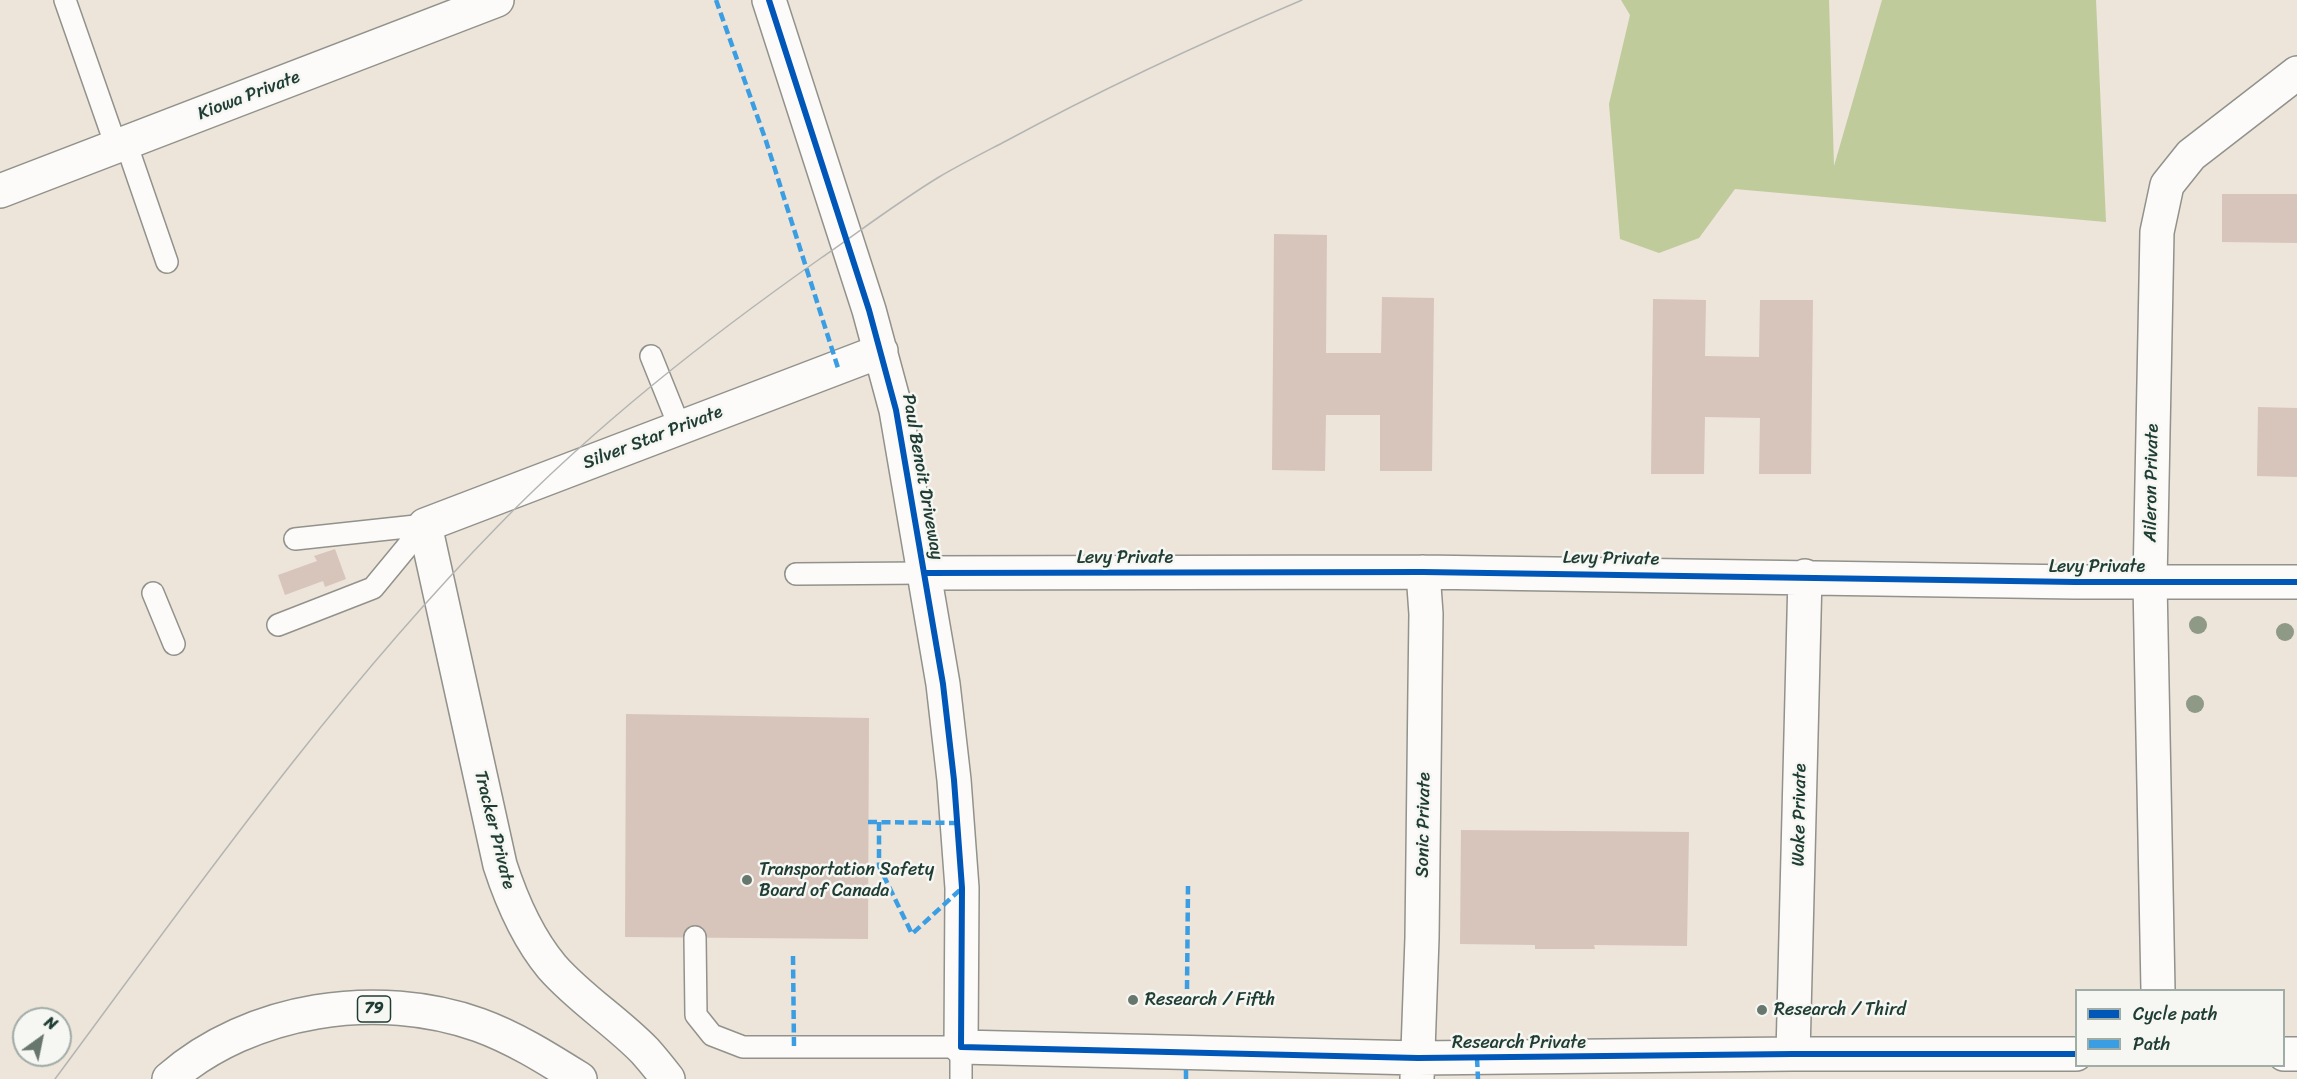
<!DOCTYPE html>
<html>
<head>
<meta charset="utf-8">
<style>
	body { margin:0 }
	#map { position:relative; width:2297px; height:1079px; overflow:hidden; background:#ede4da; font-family:Sriracha,sans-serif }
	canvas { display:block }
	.legend { position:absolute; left:2075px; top:989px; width:210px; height:78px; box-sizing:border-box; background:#f6f6f2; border:2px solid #a0aca6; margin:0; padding:8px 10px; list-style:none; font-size:18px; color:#1f3d34 }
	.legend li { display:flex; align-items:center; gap:12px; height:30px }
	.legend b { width:30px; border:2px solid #a0aca6 }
	.north { position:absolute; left:12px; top:1007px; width:60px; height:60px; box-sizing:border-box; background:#f6f6f2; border:2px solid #a0aca6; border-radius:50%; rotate:33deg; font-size:16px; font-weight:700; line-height:24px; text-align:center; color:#1f3d34 }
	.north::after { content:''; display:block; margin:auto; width:21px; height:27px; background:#67776e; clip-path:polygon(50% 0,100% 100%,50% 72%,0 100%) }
</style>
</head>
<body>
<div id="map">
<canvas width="2297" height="1079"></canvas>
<ul class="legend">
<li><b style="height:8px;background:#0057b8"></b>Cycle path</li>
<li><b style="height:8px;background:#3c9ee2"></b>Path</li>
</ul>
<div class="north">N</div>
</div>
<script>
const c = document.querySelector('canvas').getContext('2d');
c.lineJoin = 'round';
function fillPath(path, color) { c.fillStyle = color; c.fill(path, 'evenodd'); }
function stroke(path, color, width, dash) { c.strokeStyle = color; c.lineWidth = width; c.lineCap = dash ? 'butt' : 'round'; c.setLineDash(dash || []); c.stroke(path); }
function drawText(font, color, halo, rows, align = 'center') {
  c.font = font + ' Sriracha,sans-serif'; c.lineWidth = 5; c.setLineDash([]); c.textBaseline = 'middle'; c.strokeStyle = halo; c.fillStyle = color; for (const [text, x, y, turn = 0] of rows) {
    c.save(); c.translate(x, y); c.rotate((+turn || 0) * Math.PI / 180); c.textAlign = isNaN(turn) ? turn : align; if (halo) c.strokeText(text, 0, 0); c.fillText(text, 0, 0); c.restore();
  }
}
const forest = new Path2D(`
	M1621 0H1829L1834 166 1882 0H2096L2106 222 1735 189 1699 238 1659 253 1620 239 1609 104 1630 15Z`);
const building = new Path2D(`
	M2222 194H2297V243L2222 242Z
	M1274 234 1327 235 1326 353H1381L1382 297 1434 298 1432 471H1380V415H1326L1325 471 1272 470Z
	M1653 299 1706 300 1705 356 1759 357 1760 300H1813L1811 474H1759L1760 418 1705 417 1704 474H1651Z
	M2258 407 2297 408V477L2257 476Z
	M335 549 346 579 325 587 323 581 285 595 278 575 317 561 314 556Z
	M626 714 869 718 868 939 625 937Z
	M1461 830 1689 832 1687 946 1594 945 1595 949H1535V945L1460 944Z`);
const service = new Path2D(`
	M65 0 116 146
	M126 143 167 262
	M651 356 680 428
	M295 539 425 525
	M796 574 924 573
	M153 593 174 644
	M278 625 373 588 425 525
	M695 937 696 1015 712 1035 743 1047H961V1079`);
const minor = new Path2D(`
	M769 0 869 310 896 410 943 684 954 780 962 888 961 1047 1418 1058 1793 1054H2076
	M0 191 497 0
	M924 573 1423 572 2075 582H2297
	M2158 990 2150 582 2157 232 2167 185 2191 155 2297 73
	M1793 1054 1805 576
	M2284 1054H2297
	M668 1079C661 1070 653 1060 645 1051 616 1021 580 999 552 967 527 937 512 902 500 865L425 525 881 351
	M1417 1079 1422 938 1425 688 1426 614 1423 572`);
const trunk = new Path2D(`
	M169 1079C250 1008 378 989 479 1025 515 1038 548 1059 580 1079`);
const tram = new Path2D(`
	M55 1079C195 890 332 696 497 527 595 426 706 339 821 258 860 231 898 202 939 177 961 164 983 153 1006 141 1102 89 1201 43 1302 0`);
const quiet = new Path2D(`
	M716 0 766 141 838 368
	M868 822 957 823
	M879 822V866L912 934 962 888
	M793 956 794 1047
	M1187 989 1188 886
	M1477 1058 1478 1079
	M1186 1079V1068`);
const cycleway = new Path2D(`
	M769 0 869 310 896 410 943 684 954 780 962 888 961 1047 1418 1058 1793 1054H2076
	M924 573 1423 572 2075 582H2297`);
const trees = [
	[2198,625],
	[2285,632],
	[2195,704]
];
const markers = [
	[747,880,6,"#67776e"],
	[1133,1000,6,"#67776e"],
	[1762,1010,6,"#67776e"]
];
const shields = [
	[374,1009,33]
];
const shieldNames = [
	["79",374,1009]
];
const streetNames = [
	["Kiowa Private",249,96,-21],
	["Silver Star Private",653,438,-21],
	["Paul Benoit Driveway",922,477,80],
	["Aileron Private",2152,483,-89],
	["Levy Private",1125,558],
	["Levy Private",1611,559,1],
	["Levy Private",2097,567],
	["Wake Private",1800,815,-89],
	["Sonic Private",1424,825,-89],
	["Tracker Private",494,830,76],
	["Research Private",1519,1043]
];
const poiNames = [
	["Transportation Safety",759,870],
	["Board of Canada",759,891],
	["Research / Fifth",1145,1000],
	["Research / Third",1774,1010]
];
fillPath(forest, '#bfcb9b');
fillPath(building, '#d7c5bb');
stroke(service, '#91928b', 24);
stroke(minor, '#91928b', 36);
stroke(trunk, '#91928b', 36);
stroke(service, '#fcfbf9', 21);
stroke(minor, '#fcfbf9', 33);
stroke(trunk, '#fcfbf9', 33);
stroke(tram, '#b3b5b3', 1.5);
stroke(quiet, '#3c9ee2', 4.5, [9, 4.5]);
stroke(cycleway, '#0057b8', 6);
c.fillStyle = '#8e9986';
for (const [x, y] of trees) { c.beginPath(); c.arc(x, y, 9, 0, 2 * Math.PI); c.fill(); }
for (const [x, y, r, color] of markers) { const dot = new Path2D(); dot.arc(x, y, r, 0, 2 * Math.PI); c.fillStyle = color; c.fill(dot); stroke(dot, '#f6f6f2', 2); }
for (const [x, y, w] of shields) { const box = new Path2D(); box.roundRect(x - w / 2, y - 13, w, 26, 4.5); c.fillStyle = '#f6f6f2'; c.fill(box); stroke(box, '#1f3d34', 1.5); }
drawText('bold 16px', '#1f3d34', null, shieldNames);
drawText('18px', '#1f3d34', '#f6f6f2', streetNames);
drawText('18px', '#1f3d34', '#f6f6f2', poiNames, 'left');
</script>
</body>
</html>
